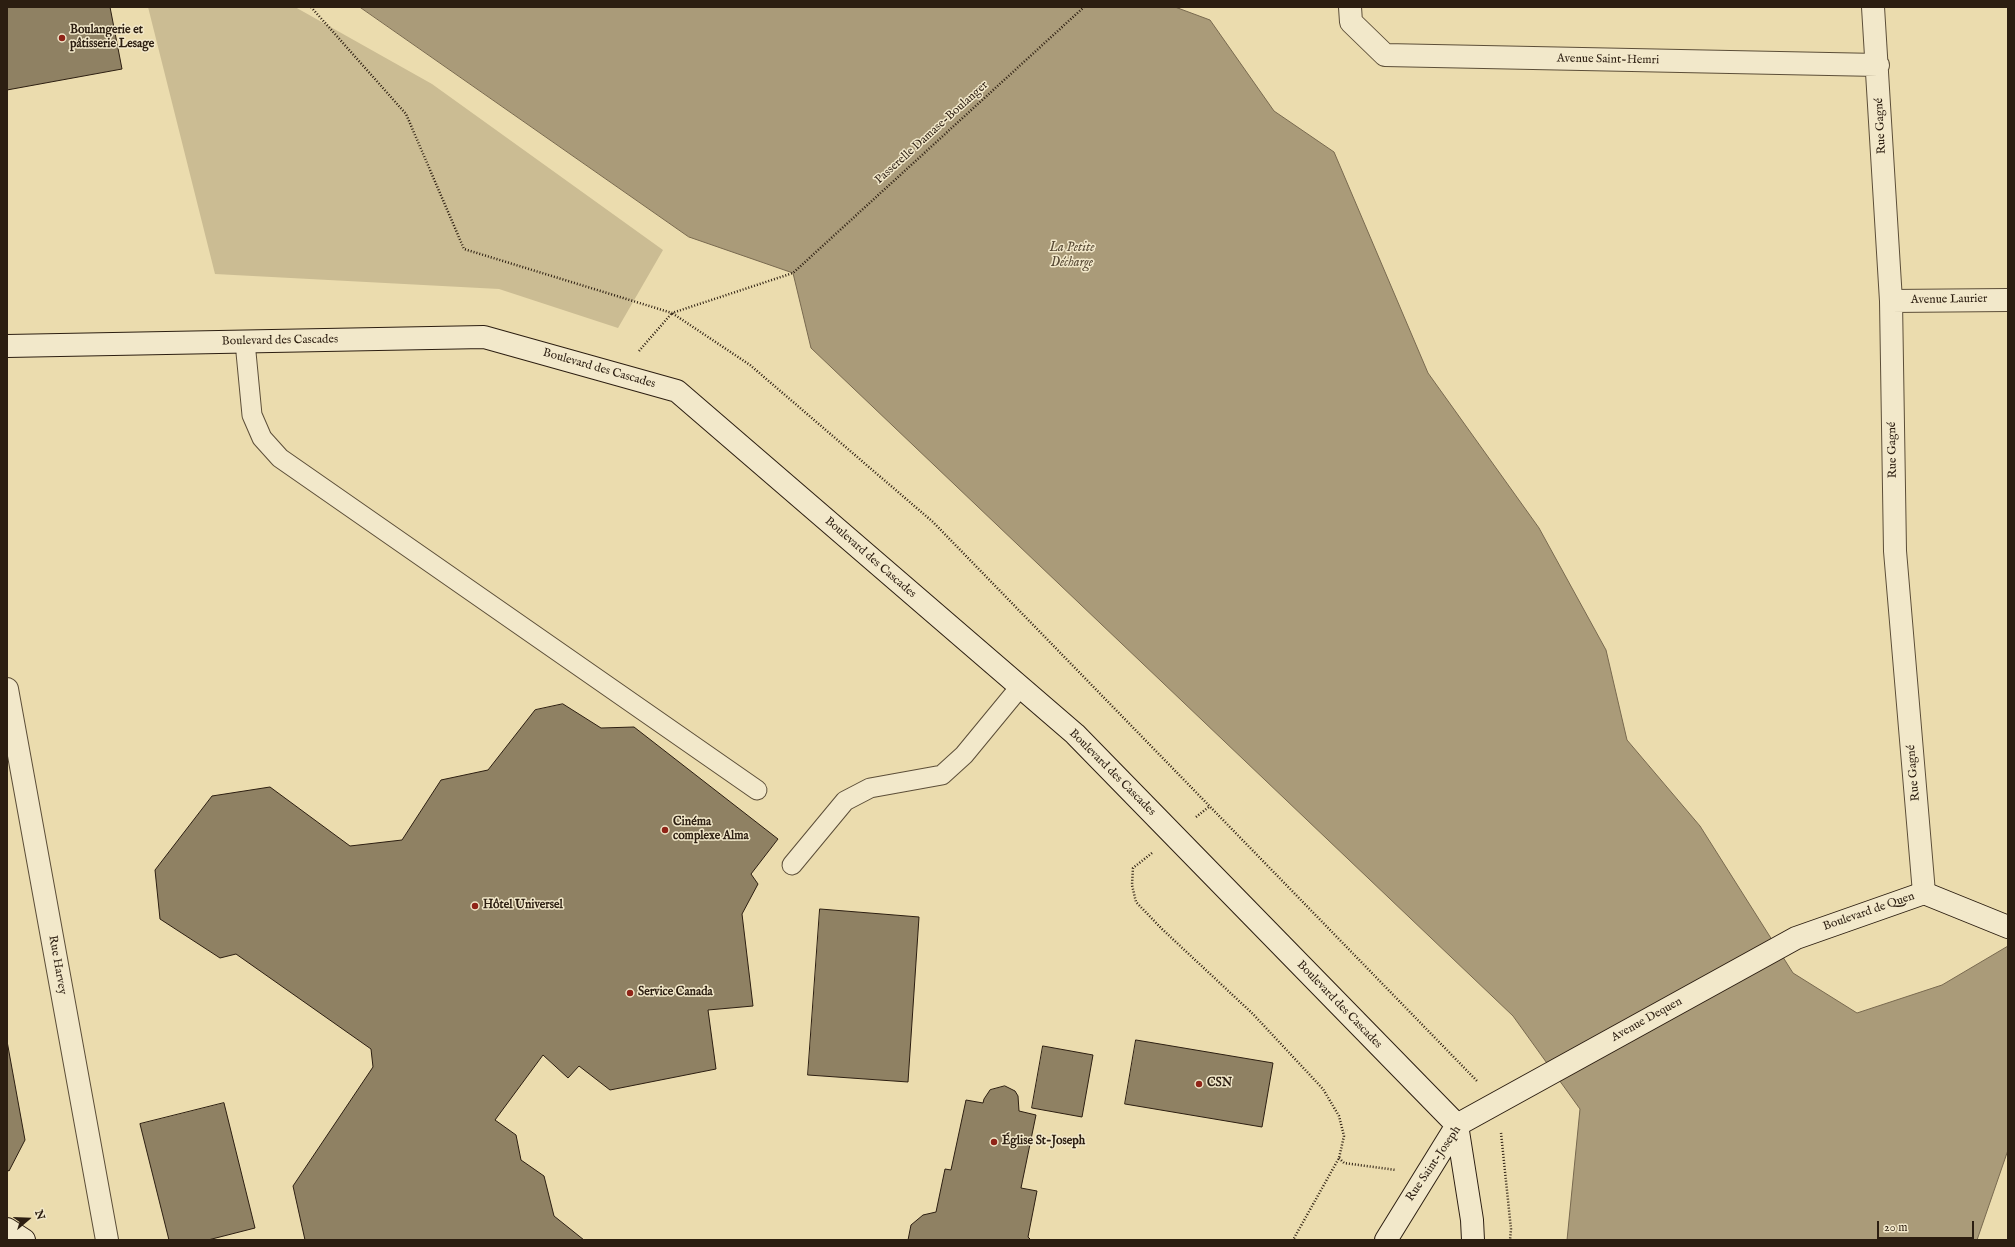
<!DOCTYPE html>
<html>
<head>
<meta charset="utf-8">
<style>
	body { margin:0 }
	#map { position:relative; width:2015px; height:1247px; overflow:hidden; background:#ebdcae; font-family:"IM FELL English",serif }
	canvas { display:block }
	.frame { position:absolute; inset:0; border:8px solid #2c1e11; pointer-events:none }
	.north { position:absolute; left:8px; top:1199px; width:40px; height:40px; -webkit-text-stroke:3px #f2e8ca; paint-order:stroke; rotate:71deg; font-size:11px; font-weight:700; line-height:16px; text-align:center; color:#2c1e11 }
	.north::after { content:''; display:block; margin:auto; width:14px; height:18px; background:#2c1e11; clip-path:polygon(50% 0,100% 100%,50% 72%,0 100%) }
	.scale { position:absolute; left:1877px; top:1221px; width:97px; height:18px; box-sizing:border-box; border:2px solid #2c1e11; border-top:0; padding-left:5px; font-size:12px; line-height:14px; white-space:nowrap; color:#2c1e11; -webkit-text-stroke:3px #f2e8ca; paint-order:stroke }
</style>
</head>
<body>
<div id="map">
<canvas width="2015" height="1247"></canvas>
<div class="frame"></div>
<div class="north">N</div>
<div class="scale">20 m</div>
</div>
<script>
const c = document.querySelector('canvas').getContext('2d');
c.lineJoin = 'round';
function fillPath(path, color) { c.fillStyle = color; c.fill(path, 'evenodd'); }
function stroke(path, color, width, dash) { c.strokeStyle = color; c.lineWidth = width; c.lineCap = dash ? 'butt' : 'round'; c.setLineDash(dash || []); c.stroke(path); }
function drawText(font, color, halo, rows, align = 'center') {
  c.font = font + ' "IM FELL English",serif'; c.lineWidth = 3; c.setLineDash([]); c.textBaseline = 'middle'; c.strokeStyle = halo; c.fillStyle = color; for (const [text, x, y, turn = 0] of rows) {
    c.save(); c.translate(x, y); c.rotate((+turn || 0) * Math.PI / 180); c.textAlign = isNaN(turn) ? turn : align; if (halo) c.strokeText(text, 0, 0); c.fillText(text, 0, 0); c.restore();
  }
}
const green = new Path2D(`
	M148 7H295L432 84 663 250 618 328 499 289 215 274Z`);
const water = new Path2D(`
	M360 7H1175L1210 20 1274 111 1334 152 1428 373 1539 528 1606 650 1627 740 1700 826 1793 973 1857 1013 1942 985 2008 946V1150L1977 1240H1567L1580 1109 1513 1016 811 348 793 273 689 237Z`);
const building = new Path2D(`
	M7 7H110L122 69 7 90Z
	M563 704 601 728 634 727 778 839 751 874 758 884 742 914 753 1006 708 1010 716 1069 610 1090 579 1066 568 1078 543 1055 495 1120 516 1135 521 1160 544 1176 554 1216 584 1240H305L293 1186 373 1067 371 1049 236 954 220 958 160 919 155 870 212 796 270 787 350 846 402 840 441 780 488 770 535 710Z
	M820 909 919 917 908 1082 808 1075Z
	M1136 1040 1273 1063 1262 1127 1125 1104Z
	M7 1041 25 1140 9 1171 7 1170Z
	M1043 1046 1093 1055 1082 1117 1032 1108Z
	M1005 1086 1015 1091 1018 1096 1019 1111 1036 1115 1021 1188 1037 1191 1028 1237 1031 1240H908L911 1225 923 1215 936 1212 945 1169 951 1170 966 1100 983 1103 984 1099 990 1090Z
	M224 1103 255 1228 208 1240H169L140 1124Z`);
const path = new Path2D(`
	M311 7 406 114 464 249 672 313 793 273 1084 7
	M639 351 672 313 750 365 933 522 1478 1082
	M1196 817 1210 806
	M1152 853 1133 868 1132 885 1136 902 1162 929 1253 1014 1323 1089 1339 1116 1344 1136 1339 1158 1293 1240
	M1501 1133 1511 1229 1510 1240
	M1339 1158 1344 1163 1396 1170`);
const lane = new Path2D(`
	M245 342 252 415 262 438 280 458 757 790
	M792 865 845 801 870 788 942 775 964 755 1020 687`);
const street = new Path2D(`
	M1350 7 1351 22 1385 55 1878 65
	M1873 7 1891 301 1895 551 1924 893
	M1891 301 2008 300
	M7 689 107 1240`);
const secondary = new Path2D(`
	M7 346 484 337 677 391 1075 734 1457 1125 1472 1220 1473 1240
	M7 1229 24 1240
	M1386 1240 1457 1125 1796 938 1924 893 2008 927`);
const markers = [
	[62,38,4,"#8f2418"],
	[665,830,4,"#8f2418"],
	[475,906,4,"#8f2418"],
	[630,993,4,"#8f2418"],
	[1199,1084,4,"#8f2418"],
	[994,1142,4,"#8f2418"]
];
const poiNames = [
	["Boulangerie et",70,31],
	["pâtisserie Lesage",70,45],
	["Cinéma",673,823],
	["complexe Alma",673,837],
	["Hôtel Universel",483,906],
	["Service Canada",638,993],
	["CSN",1207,1084],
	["Église St-Joseph",1002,1142]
];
const streetNames = [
	["Avenue Saint-Hemri",1608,60,1],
	["Rue Gagné",1881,126,-93],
	["Passerelle Damase-Boulanger",932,133,-42],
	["Avenue Laurier",1949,300,-1],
	["Boulevard des Cascades",280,341,-1],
	["Boulevard des Cascades",599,369,16],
	["Rue Gagné",1893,450,-91],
	["Boulevard des Cascades",870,558,41],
	["Boulevard des Cascades",1112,773,45],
	["Rue Gagné",1914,773,-95],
	["Boulevard de Quen",1869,912,-19],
	["Rue Harvey",57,965,80],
	["Boulevard des Cascades",1339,1005,46],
	["Avenue Dequen",1647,1020,-29],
	["Rue Saint-Joseph",1434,1164,-56]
];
const waterNames = [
	["La Petite",1072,248],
	["Décharge",1072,263]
];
fillPath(green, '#cbbc93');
fillPath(water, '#aa9b79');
stroke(water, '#78694f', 1);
fillPath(building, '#8f8163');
stroke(building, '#2c1e11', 1);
stroke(lane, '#5c4e38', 21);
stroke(street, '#5c4e38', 24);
stroke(secondary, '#2c1e11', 24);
stroke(path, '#2c1e11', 2.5, [1, 2]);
stroke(lane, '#f2e8ca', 19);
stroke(street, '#f2e8ca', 22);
stroke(secondary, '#f2e8ca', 22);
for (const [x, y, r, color] of markers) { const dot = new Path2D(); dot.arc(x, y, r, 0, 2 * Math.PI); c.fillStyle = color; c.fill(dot); stroke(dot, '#f2e8ca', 1.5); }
drawText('bold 12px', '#2c1e11', '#f2e8ca', poiNames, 'left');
drawText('12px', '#2c1e11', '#f2e8ca', streetNames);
drawText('italic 13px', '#584a35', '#f2e8ca', waterNames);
</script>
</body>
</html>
